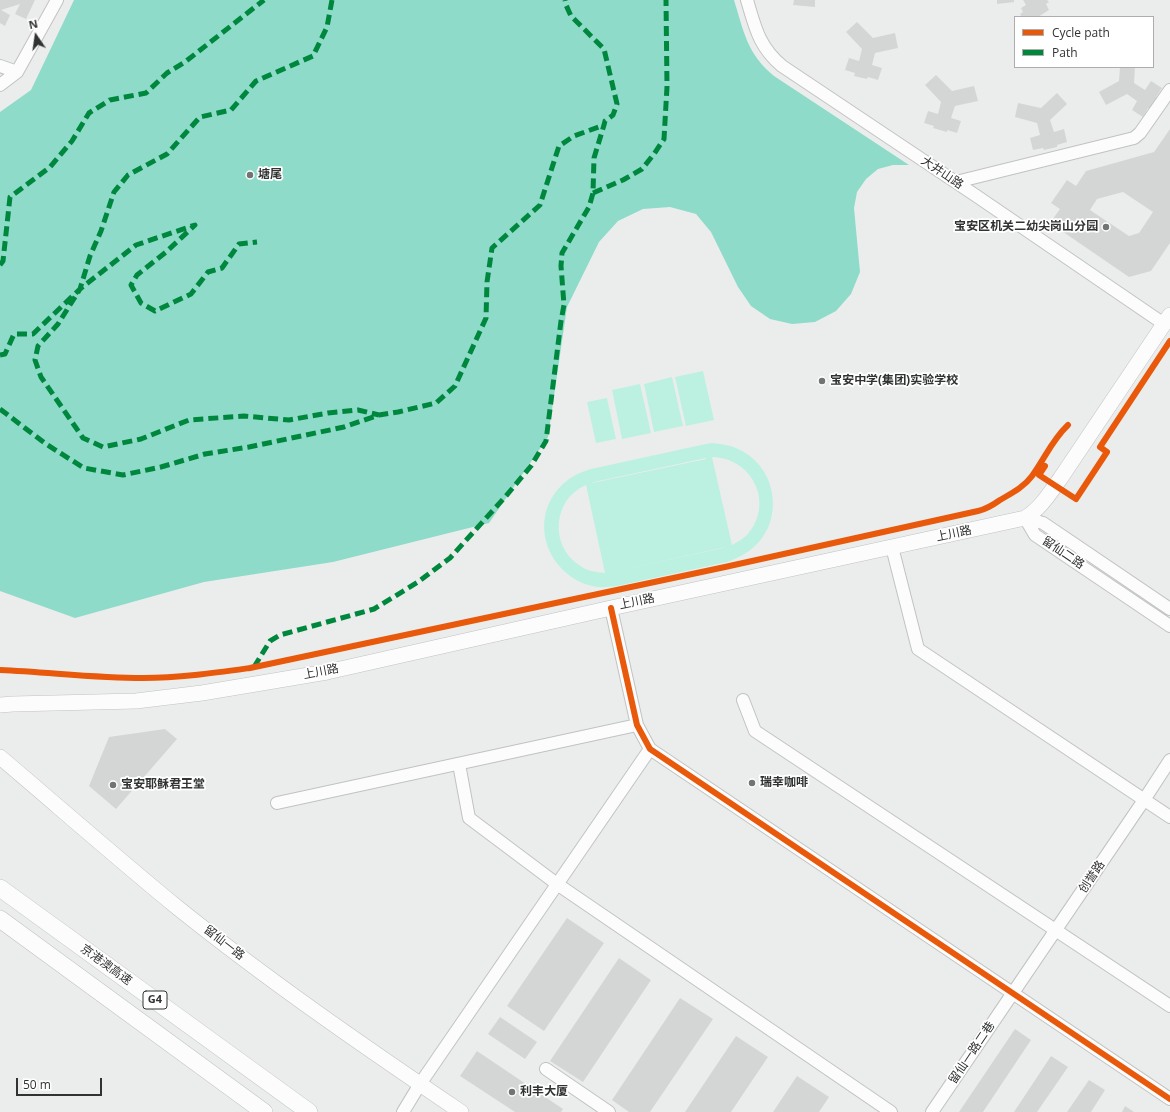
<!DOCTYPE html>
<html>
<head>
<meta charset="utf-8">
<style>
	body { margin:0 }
	#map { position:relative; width:1170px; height:1112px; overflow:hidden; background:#ebedec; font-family:"Open Sans",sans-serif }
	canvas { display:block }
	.legend { position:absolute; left:1014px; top:16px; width:140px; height:52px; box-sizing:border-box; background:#fff; border:1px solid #adadad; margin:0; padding:5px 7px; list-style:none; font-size:12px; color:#313332 }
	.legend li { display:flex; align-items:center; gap:8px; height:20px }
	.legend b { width:20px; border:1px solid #adadad }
	.north { position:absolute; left:16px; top:16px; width:40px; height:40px; -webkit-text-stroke:3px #fff; paint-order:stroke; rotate:347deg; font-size:11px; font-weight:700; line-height:16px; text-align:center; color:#313332 }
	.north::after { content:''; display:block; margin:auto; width:14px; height:18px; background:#313332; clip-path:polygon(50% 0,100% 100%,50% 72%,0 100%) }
	.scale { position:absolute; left:16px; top:1078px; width:86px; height:18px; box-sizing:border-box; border:2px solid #313332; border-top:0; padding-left:5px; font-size:12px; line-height:14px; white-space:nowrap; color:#313332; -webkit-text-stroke:3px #fff; paint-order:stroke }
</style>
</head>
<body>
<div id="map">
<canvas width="1170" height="1112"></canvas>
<ul class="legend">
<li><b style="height:5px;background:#e8590c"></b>Cycle path</li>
<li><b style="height:5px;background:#00873e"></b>Path</li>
</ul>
<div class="north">N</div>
<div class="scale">50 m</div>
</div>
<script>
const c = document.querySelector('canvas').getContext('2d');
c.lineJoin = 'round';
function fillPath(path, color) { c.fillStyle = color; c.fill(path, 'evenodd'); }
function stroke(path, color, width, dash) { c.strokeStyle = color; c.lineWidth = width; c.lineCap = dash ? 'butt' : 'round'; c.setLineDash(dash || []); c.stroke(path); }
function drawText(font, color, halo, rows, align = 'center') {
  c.font = font + ' "Open Sans","Noto Sans SC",sans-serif'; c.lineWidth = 3.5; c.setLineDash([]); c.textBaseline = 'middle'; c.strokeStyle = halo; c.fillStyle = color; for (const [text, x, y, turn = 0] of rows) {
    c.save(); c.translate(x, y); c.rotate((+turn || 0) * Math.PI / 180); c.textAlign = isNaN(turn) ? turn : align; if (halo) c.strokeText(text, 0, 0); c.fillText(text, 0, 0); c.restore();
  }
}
const green = new Path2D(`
	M703 371 714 420 686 426 675 377Z
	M672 377 683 426 654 432 644 384Z
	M640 384 651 433 622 439 612 390Z
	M607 398 616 439 596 443 587 402Z
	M712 443C724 444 734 446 744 452 777 471 783 519 756 545 748 553 738 558 727 562L617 586C608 587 600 588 592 586 547 575 527 519 562 485 570 477 580 472 591 469L701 445ZM712 457C753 458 775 504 747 535 743 539 737 542 732 545ZM706 458V459L592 483 594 482ZM586 485 605 573C595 572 587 571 579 565 549 545 553 499 586 485ZM726 547 723 548 611 572Z`);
const forest = new Path2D(`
	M74 0H734C744 32 747 54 774 76L909 165H893L878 169 866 179 857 192 854 208 860 272 851 294 836 311 815 322 792 324 770 319 751 306 738 287 711 232 696 214 670 207 643 209 618 221 599 242 567 307 548 437 489 523 333 562 204 582 75 618 0 591V112L31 90Z`);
const building = new Path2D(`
	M0 0H35L26 19 15 14 20 4 1 10 10 15 5 26 0 23Z
	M794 0H815V7L793 5Z
	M997 0H1014V2L997 4Z
	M1023 0H1047L1049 2 1046 4 1049 10 1038 17H1022L1020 14 1023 12 1021 8 1026 5Z
	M857 22 873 38 895 33 898 48 875 53 872 65 882 68 878 80 868 77 867 79 854 76 855 73 845 70 849 58 859 61 862 49 846 32Z
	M1120 67H1135L1134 83 1145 90 1151 81 1162 88 1156 97 1158 98 1150 109 1148 108 1143 117 1132 110 1137 101 1127 94 1106 105 1099 92 1119 81Z
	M936 75 952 91 974 86 978 101 955 106 951 118 961 121 957 133 947 130V132L933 128 934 126 924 123 928 111 938 114 941 102 925 85Z
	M1057 93 1067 104 1050 120 1054 132 1064 129 1067 142 1057 145V147L1044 150 1043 148 1033 150 1030 138 1040 135 1037 123 1015 117 1018 103 1041 108Z
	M1170 129V243L1151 271 1129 277 1050 223 1060 209 1051 203 1067 180 1076 186 1086 171 1154 152ZM1123 192 1153 212 1139 233 1129 236 1090 210 1097 199Z
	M165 729 177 739 116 809 89 786 109 737Z
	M567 918 604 943 544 1031 507 1006Z
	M619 958 651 980 583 1082 550 1061Z
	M680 998 713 1019 650 1112H629L612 1100Z
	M500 1017 537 1042 525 1059 488 1034Z
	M1015 1029 1031 1040 983 1112H959Z
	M736 1036 768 1057 731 1112H685Z
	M477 1051 563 1109 561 1112H515L460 1076Z
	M1051 1056 1068 1067 1037 1112H1014Z
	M797 1076 829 1097 819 1112H773Z
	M1089 1080 1105 1090 1091 1112H1067Z
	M1125 1106 1134 1112H1122Z`);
const minor = new Path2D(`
	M747 0C755 27 759 47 782 66L975 195 1164 324
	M0 66 17 72
	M0 85 17 72 57 0
	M956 182 1134 138 1140 133 1170 90
	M1025 518 1035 535 1170 626
	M1025 518 1043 523 1170 609
	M892 547 918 649 1170 817
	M611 608 637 725 650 749 1170 1099
	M743 700 755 731 1170 1006
	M459 764 469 818 557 884 891 1112
	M277 803 637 725
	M546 1069 609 1112
	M403 1112 420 1084 650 749
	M932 1112 1144 800 1170 760`);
const major = new Path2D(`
	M0 705 13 704 136 701 202 693 327 672 611 608 1025 518C1040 509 1050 493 1060 479L1170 315
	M0 757C59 807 118 859 178 908 269 981 365 1047 461 1112`);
const highway = new Path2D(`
	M0 888 309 1112
	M0 919 264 1112`);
const quiet = new Path2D(`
	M332 0 327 27 313 56 256 81 231 110 200 117 167 154 128 175 114 192 101 231 90 256 80 289 58 324 38 346 35 360 41 377 83 438 103 447 141 439 189 420 244 416 289 420 328 413 358 410 379 415
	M593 193 623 180 642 169 654 154 664 139 667 87 666 0
	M0 265 3 261 10 197 50 167 72 141 89 113 110 100 146 93 167 73 185 62 264 0
	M0 355 5 354 14 334H33L80 289 136 245 195 225 166 252 137 275 131 285 141 303 155 311 191 294 208 272 222 268 239 244 257 242
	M0 409 46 444 84 468 123 475 161 467 205 454 249 447 344 427 379 415 398 412 436 403 455 386 486 318 487 282 492 248 540 205 559 146 574 136 604 125
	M254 667 270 641 280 635 374 609 418 582 450 558 506 496 531 466 546 441 561 321 564 305 561 266 562 253 589 207 593 193 594 158 604 125 605 121 613 115 617 104 604 49 571 16 566 5 565 0`);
const cycleway = new Path2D(`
	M1045 466 1039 475 1076 499 1107 452 1100 447 1170 341
	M611 608 637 725 650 749 1170 1099
	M0 670C48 672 95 678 143 678 179 678 214 673 250 668L725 567 978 511C987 509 993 505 1000 500 1012 493 1024 487 1032 476 1045 458 1052 440 1068 425`);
const markers = [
	[250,175,4,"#727473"],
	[1106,227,4,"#727473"],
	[822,381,4,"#727473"],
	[752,783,4,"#727473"],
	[113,785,4,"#727473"],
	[512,1092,4,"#727473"]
];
const shields = [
	[155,1000,24]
];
const shieldNames = [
	["G4",155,1000]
];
const streetNames = [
	["大井山路",942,173,34],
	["上川路",954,534,-12],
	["留仙二路",1063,553,34],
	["上川路",637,602,-12],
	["上川路",321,672,-11],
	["创誉路",1092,877,-56],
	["留仙一路",224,943,38],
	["京港澳高速",106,965,36],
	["留仙一路二巷",972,1053,-56]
];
const poiNames = [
	["塘尾",258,175],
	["宝安区机关二幼尖岗山分园",1098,227,"right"],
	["宝安中学(集团)实验学校",830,381],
	["瑞幸咖啡",760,783],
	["宝安耶稣君王堂",121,785],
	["利丰大厦",520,1092]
];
fillPath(green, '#bcf1e2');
fillPath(forest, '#8edbca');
fillPath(building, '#d4d6d5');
stroke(minor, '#c1c2c2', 14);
stroke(major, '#c1c2c2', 16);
stroke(highway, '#c1c2c2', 18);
stroke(minor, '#fcfcfc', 12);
stroke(major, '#fcfcfc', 15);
stroke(highway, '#fcfcfc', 17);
stroke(quiet, '#00873e', 5, [10, 5]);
stroke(cycleway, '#e8590c', 6);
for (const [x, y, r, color] of markers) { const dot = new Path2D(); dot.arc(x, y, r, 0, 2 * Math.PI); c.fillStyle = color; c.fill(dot); stroke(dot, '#fff', 1.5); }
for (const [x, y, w] of shields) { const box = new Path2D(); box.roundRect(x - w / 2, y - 9, w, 18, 3); c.fillStyle = '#fff'; c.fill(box); stroke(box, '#313332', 1); }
drawText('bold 11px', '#313332', null, shieldNames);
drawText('12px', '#313332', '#fff', streetNames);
drawText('bold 12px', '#313332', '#fff', poiNames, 'left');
</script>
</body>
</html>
